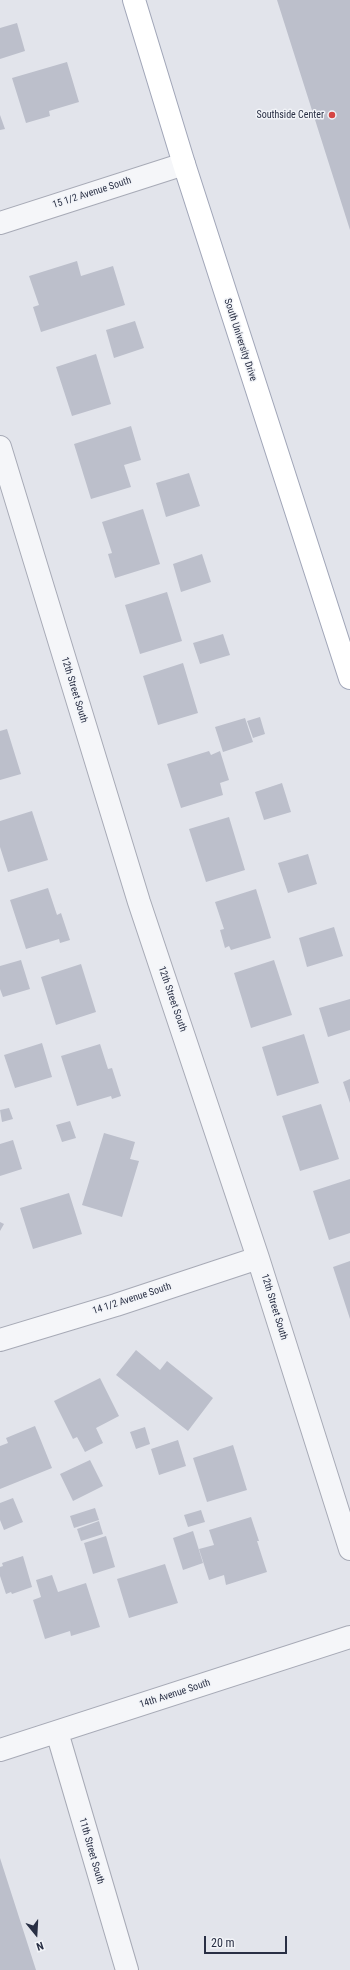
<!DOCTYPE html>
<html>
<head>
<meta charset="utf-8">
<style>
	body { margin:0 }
	#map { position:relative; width:350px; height:1970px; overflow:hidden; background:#e2e4eb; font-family:"Roboto Condensed",sans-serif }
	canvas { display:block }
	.north { position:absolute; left:16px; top:1914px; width:40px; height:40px; -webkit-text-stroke:3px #f2f4f8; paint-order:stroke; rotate:162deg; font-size:11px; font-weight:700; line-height:16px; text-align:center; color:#292f44 }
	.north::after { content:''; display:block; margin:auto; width:14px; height:18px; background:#292f44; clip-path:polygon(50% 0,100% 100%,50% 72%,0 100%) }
	.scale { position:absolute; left:204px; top:1936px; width:83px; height:18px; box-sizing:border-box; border:2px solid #292f44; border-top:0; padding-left:5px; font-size:12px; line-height:14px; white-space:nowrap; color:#292f44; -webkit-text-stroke:3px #f2f4f8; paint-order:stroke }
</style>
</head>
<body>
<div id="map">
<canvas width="350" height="1970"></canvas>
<div class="north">N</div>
<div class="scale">20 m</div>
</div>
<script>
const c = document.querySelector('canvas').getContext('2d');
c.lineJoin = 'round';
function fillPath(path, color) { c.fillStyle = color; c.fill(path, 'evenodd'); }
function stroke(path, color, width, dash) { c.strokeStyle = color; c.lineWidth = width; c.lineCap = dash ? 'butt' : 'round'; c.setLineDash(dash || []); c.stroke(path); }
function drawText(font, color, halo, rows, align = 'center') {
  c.font = font + ' "Roboto Condensed",sans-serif'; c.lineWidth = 3; c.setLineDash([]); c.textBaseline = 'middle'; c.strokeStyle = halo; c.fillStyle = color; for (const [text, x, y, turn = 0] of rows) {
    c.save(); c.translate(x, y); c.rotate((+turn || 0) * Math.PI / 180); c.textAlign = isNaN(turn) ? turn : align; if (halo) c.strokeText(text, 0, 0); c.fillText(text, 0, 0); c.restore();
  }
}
const building = new Path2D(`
	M277 0H350V230Z
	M17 23 25 51 0 59V28Z
	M67 62 79 102 49 111 50 116 26 123 12 78Z
	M0 115 5 129 0 130Z
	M77 261 81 276 113 266 125 305 41 332 33 307 39 305 29 276Z
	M135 321 144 348 114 358 106 330Z
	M96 354 111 404 72 416 56 367Z
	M131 426 141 460 124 465 131 487 91 499 74 444Z
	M189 473 200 506 166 517 156 483Z
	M143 509 160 564 115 578 108 554 112 553 102 522Z
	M202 554 211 582 181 592 173 564Z
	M167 592 182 641 140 654 125 605Z
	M223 634 230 655 200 664 193 643Z
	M183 663 198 713 158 725 143 676Z
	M260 717 265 734 253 738 247 721Z
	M245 718 253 742 223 752 215 727Z
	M7 729 21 774 0 780V731Z
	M209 751 211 755 220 751 229 780 220 783 223 795 181 808 167 764Z
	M282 783 291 812 264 820 255 792Z
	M32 811 48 860 8 872 0 847V821Z
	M229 817 245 870 206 882 189 829Z
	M308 854 317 884 288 893 278 863Z
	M48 888 57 915 61 913 70 940 60 943 59 939 26 949 10 900Z
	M256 889 271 938 231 950 229 946 225 948 220 930 224 929 215 902Z
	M334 927 343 956 307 967 299 938Z
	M21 960 30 989 3 997 0 989V966Z
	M274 960 292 1015 251 1028 234 973Z
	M81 964 96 1012 56 1025 41 977Z
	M350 999V1030L328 1037 319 1008Z
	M304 1034 319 1083 277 1096 262 1047Z
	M42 1043 52 1077 15 1088 4 1055Z
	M100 1044 108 1069 112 1068 121 1096 112 1099 111 1096 77 1106 61 1056Z
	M350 1079V1103L343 1082Z
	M321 1104 339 1159 300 1171 282 1116Z
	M9 1108 13 1119 2 1122 0 1110Z
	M70 1121 76 1138 62 1142 56 1125Z
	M104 1133 135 1142 130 1159 139 1161 122 1217 82 1205Z
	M13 1140 22 1169 0 1176V1144Z
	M350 1179V1233L329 1240 313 1191Z
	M69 1193 82 1234 33 1249 20 1208Z
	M0 1222 4 1224 0 1231Z
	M350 1261V1319L333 1267Z
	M136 1350 160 1370 167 1361 213 1398 188 1431 116 1375Z
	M100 1378 119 1416 96 1428 103 1443 85 1452 77 1437 73 1439 54 1401Z
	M35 1426 52 1468 0 1489V1446L8 1443 6 1438Z
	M145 1427 150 1444 136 1449 130 1432Z
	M178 1440 186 1466 159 1475 151 1449Z
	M233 1445 247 1490 207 1502 193 1458Z
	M90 1460 103 1486 73 1501 60 1474Z
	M13 1498 23 1522 4 1530 0 1520V1503Z
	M95 1508 99 1520 74 1528 70 1516Z
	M201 1510 205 1522 188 1527 184 1515Z
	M251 1517 259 1541H257L267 1572 226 1585 224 1575 209 1580 199 1549 214 1545 209 1530Z
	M99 1521 103 1534 81 1541 77 1529Z
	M193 1531 203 1563 183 1570 173 1538Z
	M106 1536 115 1567 93 1574 84 1543Z
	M23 1556 32 1587 12 1594 11 1592 6 1594 0 1576V1567L3 1566 2 1563Z
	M165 1564 178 1603 129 1618 117 1579Z
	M52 1575 58 1592 86 1583 100 1627 71 1636 70 1631 45 1639 33 1600 41 1597 36 1580Z
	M0 1858 36 1970H0Z`);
const minor = new Path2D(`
	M0 223 184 164
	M0 447 139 902 258 1258 350 1549
	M0 1340 116 1305 258 1258
	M57 1732 127 1970
	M0 1750 350 1637`);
const major = new Path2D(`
	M134 0 184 164 350 678`);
const markers = [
	[332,115,4,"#d54543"]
];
const poiNames = [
	["Southside Center",324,115]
];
const streetNames = [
	["15 1/2 Avenue South",92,193,-18],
	["South University Drive",240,340,72],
	["12th Street South",74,690,73],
	["12th Street South",172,999,71],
	["14 1/2 Avenue South",132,1299,-18],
	["12th Street South",274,1307,73],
	["14th Avenue South",175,1694,-18],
	["11th Street South",91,1851,74]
];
fillPath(building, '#bcbfcb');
stroke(minor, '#a7aab6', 24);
stroke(major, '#a1a6b8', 24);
stroke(minor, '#f5f6f9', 22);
stroke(major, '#fff', 22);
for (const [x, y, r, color] of markers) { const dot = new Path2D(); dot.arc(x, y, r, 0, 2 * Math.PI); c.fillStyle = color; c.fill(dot); stroke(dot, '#f2f4f8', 1.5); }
drawText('10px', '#292f44', '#f2f4f8', poiNames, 'right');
drawText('10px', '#292f44', '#f2f4f8', streetNames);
</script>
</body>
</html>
